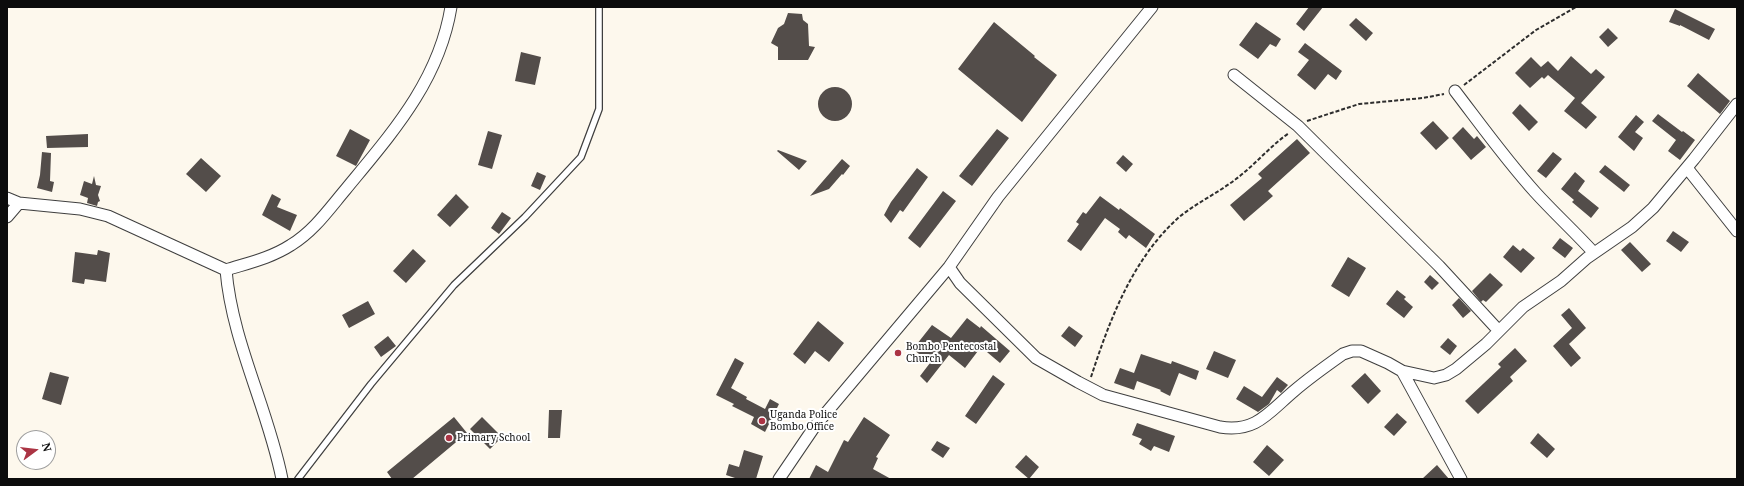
<!DOCTYPE html>
<html>
<head>
<meta charset="utf-8">
<style>
	body { margin:0 }
	#map { position:relative; width:1744px; height:486px; overflow:hidden; background:#fdf8ed; font-family:"Noto Serif",serif }
	canvas { display:block }
	.frame { position:absolute; inset:0; border:8px solid #0c0c0c; pointer-events:none }
	.north { position:absolute; left:16px; top:430px; width:40px; height:40px; box-sizing:border-box; background:#fff; border:1px solid #9e9e9e; border-radius:50%; rotate:75deg; font-size:11px; font-weight:700; line-height:16px; text-align:center; color:#0c0c0c }
	.north::after { content:''; display:block; margin:auto; width:14px; height:18px; background:#ab3444; clip-path:polygon(50% 0,100% 100%,50% 72%,0 100%) }
</style>
</head>
<body>
<div id="map">
<canvas width="1744" height="486"></canvas>
<div class="frame"></div>
<div class="north">N</div>
</div>
<script>
const c = document.querySelector('canvas').getContext('2d');
c.lineJoin = 'round';
function fillPath(path, color) { c.fillStyle = color; c.fill(path, 'evenodd'); }
function stroke(path, color, width, dash) { c.strokeStyle = color; c.lineWidth = width; c.lineCap = dash ? 'butt' : 'round'; c.setLineDash(dash || []); c.stroke(path); }
function drawText(font, color, halo, rows, align = 'center') {
  c.font = font + ' "Noto Serif",serif'; c.lineWidth = 4; c.setLineDash([]); c.textBaseline = 'middle'; c.strokeStyle = halo; c.fillStyle = color; for (const [text, x, y, turn = 0] of rows) {
    c.save(); c.translate(x, y); c.rotate((+turn || 0) * Math.PI / 180); c.textAlign = isNaN(turn) ? turn : align; if (halo) c.strokeText(text, 0, 0); c.fillText(text, 0, 0); c.restore();
  }
}
const building = new Path2D(`
	M1309 7H1323L1304 31 1296 24Z
	M1675 9 1715 29 1709 40 1680 25V26L1669 22Z
	M788 13 802 14 803 20 808 24 809 46 815 47 808 60H778V47L771 43 778 28 784 24Z
	M1356 18 1373 33 1366 41 1349 25Z
	M994 22 1035 56 1034 57 1057 75 1022 122 958 69Z
	M1256 22 1281 39 1276 47 1270 44 1258 59 1239 45Z
	M1608 28 1618 38 1608 47 1599 37Z
	M1305 43 1342 71 1336 80 1328 74 1315 90 1297 75 1309 60 1298 52Z
	M521 52 541 57 535 85 515 81Z
	M1571 56 1591 74 1596 69 1605 77 1581 103 1597 117 1586 129 1564 111 1575 98 1548 75 1544 79 1542 77 1530 88 1515 73 1531 57 1541 67 1548 61 1558 71Z
	M1698 73 1730 101 1720 114 1687 86Z
	M818 104a17 17 0 1 1 34 0a17 17 0 1 1-34 0Z
	M1520 104 1538 122 1529 131 1512 113Z
	M1658 114 1682 132 1683 131 1695 140 1680 160 1668 151 1676 140 1652 121Z
	M1636 115 1644 122 1635 132 1643 138 1634 151 1618 137Z
	M1433 121 1449 138 1436 150 1420 133Z
	M1463 127 1474 139 1477 136 1486 147 1471 160 1452 138Z
	M350 129 370 140 356 166 336 156Z
	M997 129 1009 138 972 186 959 176Z
	M488 131 502 135 492 169 478 165Z
	M88 134V147L47 148 46 136Z
	M1297 139 1310 153 1268 191 1273 196 1244 221 1230 205 1262 178 1258 174Z
	M778 150 807 161 799 170 777 151Z
	M42 152 51 153 50 181 54 182 52 192 37 188 40 175Z
	M1553 152 1562 159 1546 178 1537 171Z
	M1123 155 1133 164 1126 172 1116 163Z
	M201 158 221 176 206 192 186 174Z
	M842 159 850 166 843 175 842 174 829 189 810 196Z
	M1605 165 1630 185 1624 192 1599 172Z
	M917 168 928 177 903 212 900 210 891 223 884 215 891 202Z
	M537 172 546 176 540 190 531 186Z
	M1575 172 1585 181 1578 191 1599 208 1591 218 1572 202 1574 200 1561 189Z
	M94 176 96 185 101 186 98 195 100 201 98 202 97 206 87 203 88 198 80 195 84 181 92 184Z
	M943 191 956 201 920 248 908 238Z
	M272 194 281 199 277 207 297 215 290 231 262 215Z
	M456 194 469 207 450 227 437 215Z
	M1100 196 1119 210 1120 208 1155 234 1146 248 1129 235 1126 239 1118 232 1120 229 1105 218 1081 251 1067 241 1079 224 1076 222 1083 212 1086 214Z
	M502 212 511 218 499 234 491 228Z
	M1673 231 1689 242 1681 252 1666 241Z
	M1560 238 1573 248 1565 258 1552 248Z
	M1630 242 1651 264 1642 272 1621 250Z
	M1513 245 1520 251 1523 248 1535 258 1521 273 1503 257Z
	M413 249 426 261 406 283 393 271Z
	M98 250 110 253 106 282 85 279 84 284 72 282 75 252 97 255Z
	M1348 257 1366 268 1349 297 1331 286Z
	M1490 273 1503 285 1486 302 1483 300 1481 302 1472 291Z
	M1430 275 1439 283 1432 290 1424 282Z
	M1397 290 1406 297 1404 299 1413 307 1404 318 1386 304Z
	M1459 298 1471 311 1463 318 1452 305Z
	M368 301 375 314 349 328 342 315Z
	M1569 308 1586 328 1569 344 1581 358 1571 367 1553 346 1572 328 1561 315Z
	M967 318 980 328 981 326 1010 351 1000 363 981 347 965 368 949 355 927 383 920 376 930 363 913 349 932 325 951 338Z
	M818 321 844 343 829 362 815 351 805 364 793 354Z
	M1069 326 1083 336 1075 347 1061 336Z
	M388 336 396 346 381 357 374 347Z
	M1448 338 1457 346 1450 355 1440 347Z
	M1515 348 1527 361 1510 377 1513 381 1478 414 1465 401 1501 367 1498 364Z
	M1214 351 1236 360 1228 378 1206 369Z
	M1141 354 1171 364 1172 361 1199 371 1196 380 1179 373 1170 396 1160 391 1161 390 1137 381 1134 390 1114 383 1120 368 1134 373Z
	M735 358 744 363 731 388 747 397 746 399 765 409 770 399 779 404 765 432 751 424 754 417 732 406 734 404 716 395Z
	M50 372 69 377 61 405 42 399Z
	M1365 373 1381 391 1368 404 1351 386Z
	M993 375 1005 384 976 424 965 416Z
	M1277 377 1288 385 1281 393 1277 390 1269 404 1258 412 1236 399 1244 386 1262 397Z
	M549 410H562L560 438H548Z
	M1397 413 1407 422 1394 436 1384 427Z
	M454 417 467 433 412 479H392L387 472Z
	M482 417 502 437 490 449 470 429Z
	M864 417 890 435 876 457 878 458 873 469 891 479H809L816 465 828 472 844 440 848 442Z
	M1137 423 1175 436 1169 452 1154 446 1151 451 1139 444 1142 439 1132 435Z
	M1538 433 1555 449 1547 458 1530 443Z
	M937 441 950 448 943 458 931 450Z
	M1267 445 1284 460 1269 476 1253 462Z
	M744 450 763 456 756 479H738L726 475 729 464 739 467Z
	M1026 455 1039 467 1029 479 1015 467Z
	M1437 465 1449 479H1422Z`);
const path = new Path2D(`
	M1464 85 1536 30 1576 7
	M1307 121 1359 104 1423 98 1444 94
	M1091 377C1110 319 1132 260 1178 218 1196 203 1218 193 1236 179 1255 165 1270 146 1289 133`);
const lane = new Path2D(`
	M298 479 371 384 454 285 525 217 581 157 599 109V7`);
const street = new Path2D(`
	M1234 75 1298 126 1439 266 1499 331
	M1455 91C1481 125 1506 160 1535 192 1554 213 1575 232 1594 253
	M1687 168 1737 231
	M7 198 19 203 80 209 108 216 226 270
	M7 217 19 203
	M949 267 960 283 1036 358 1078 382 1103 395 1220 427C1256 433 1269 412 1294 391 1309 378 1326 366 1343 354L1352 351H1361L1388 363 1402 371 1434 378 1446 375 1456 369 1486 344 1523 307 1561 281 1587 258 1632 227 1653 208 1694 159 1737 104
	M1402 371 1461 479
	M282 479C268 408 232 342 226 270 248 263 271 258 291 245 314 231 329 209 346 189 392 133 439 81 451 7
	M779 479 815 426 949 267 998 197 1152 7`);
const markers = [
	[898,353,4,"#ab3444"],
	[762,421,4,"#ab3444"],
	[449,438,4,"#ab3444"]
];
const poiNames = [
	["Bombo Pentecostal",906,347],
	["Church",906,359],
	["Uganda Police",770,415],
	["Bombo Office",770,427],
	["Primary School",457,438]
];
fillPath(building, '#534d4a');
stroke(lane, '#3f3f3f', 8);
stroke(street, '#3f3f3f', 13);
stroke(path, '#2e2e2e', 2, [4, 2]);
stroke(lane, '#fff', 5.5);
stroke(street, '#fff', 11);
for (const [x, y, r, color] of markers) { const dot = new Path2D(); dot.arc(x, y, r, 0, 2 * Math.PI); c.fillStyle = color; c.fill(dot); stroke(dot, '#fff', 1.5); }
drawText('10px', '#0c0c0c', '#fff', poiNames, 'left');
</script>
</body>
</html>
